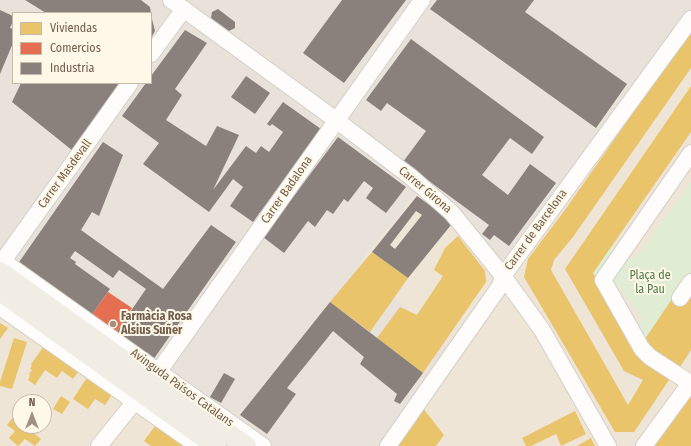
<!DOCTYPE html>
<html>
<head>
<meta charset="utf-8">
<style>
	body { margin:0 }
	#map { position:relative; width:691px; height:446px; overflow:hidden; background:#f5f2e9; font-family:"Fira Sans Condensed",sans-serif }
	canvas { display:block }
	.legend { position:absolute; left:12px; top:12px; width:140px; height:72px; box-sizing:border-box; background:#fef8e9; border:1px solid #c6baa9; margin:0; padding:5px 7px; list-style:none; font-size:12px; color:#725c4a }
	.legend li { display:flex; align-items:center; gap:8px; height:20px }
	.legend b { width:20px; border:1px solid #c6baa9 }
	.north { position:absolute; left:12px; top:394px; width:40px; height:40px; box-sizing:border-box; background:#fef8e9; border:1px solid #c6baa9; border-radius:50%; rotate:0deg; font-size:11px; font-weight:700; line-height:16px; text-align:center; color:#725c4a }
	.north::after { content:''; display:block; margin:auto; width:14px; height:18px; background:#a09082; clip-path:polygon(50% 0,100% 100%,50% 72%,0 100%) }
</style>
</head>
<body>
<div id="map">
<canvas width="691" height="446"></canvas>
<ul class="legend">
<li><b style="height:11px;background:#e9c46a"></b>Viviendas</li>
<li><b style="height:11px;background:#e76f51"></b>Comercios</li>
<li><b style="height:11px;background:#8a817c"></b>Industria</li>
</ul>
<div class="north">N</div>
</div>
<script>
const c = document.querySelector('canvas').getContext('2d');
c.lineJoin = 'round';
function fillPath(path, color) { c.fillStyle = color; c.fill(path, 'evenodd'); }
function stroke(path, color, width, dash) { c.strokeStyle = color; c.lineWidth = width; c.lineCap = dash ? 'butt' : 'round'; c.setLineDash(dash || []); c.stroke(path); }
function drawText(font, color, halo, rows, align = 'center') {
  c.font = font + ' "Fira Sans Condensed",sans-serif'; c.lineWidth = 4; c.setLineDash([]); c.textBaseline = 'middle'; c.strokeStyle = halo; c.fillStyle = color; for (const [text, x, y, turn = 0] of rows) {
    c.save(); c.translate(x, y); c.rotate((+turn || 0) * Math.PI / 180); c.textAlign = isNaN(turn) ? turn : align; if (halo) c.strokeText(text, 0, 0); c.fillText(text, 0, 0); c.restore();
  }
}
const residential = new Path2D(`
	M691 19V446H388L360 263 422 187Z
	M0 264 250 446H0ZM20 402H44V426H20Z`);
const industrial = new Path2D(`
	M0 0H691V19L503 276 422 187 360 263 453 353 388 446H250L0 264ZM13 13H151V83H13Z`);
const green = new Path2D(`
	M691 182V274L643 342 635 328 642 319 619 286 605 294 593 273 612 245 634 260Z`);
const homes = new Path2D(`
	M691 30V68L573 237 554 260 551 270 628 405 643 380 624 371 565 269 691 86V132L593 273 635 346 671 377 634 432H615L524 277 528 259 565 210Z
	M458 236 485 271 486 282 423 373 377 338 400 307 417 315 443 276 434 270 445 248Z
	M372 252 408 278 370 332 330 302Z
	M691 292V350L680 367 643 342 672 299 682 305Z
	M0 323 8 328 0 339Z
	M14 338 27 342 12 389 0 386V382Z
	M44 346 79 371 73 379 62 371 57 378 45 370 35 385 28 380 30 376 29 374 32 370 30 369 32 365 31 364Z
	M88 376 113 393 105 405 95 399 88 409 73 399Z
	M691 395V446H654L666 430Z
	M61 396 70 402 62 414 53 409Z
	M422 407 444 435 436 446H394Z
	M575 411 586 434 561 446 556 434 531 446H526L522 438Z
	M14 416 20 422V426H25L41 439 35 446 25 439 18 446 9 438 15 431 7 425Z
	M155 426 184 446H151L144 441Z
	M591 438 595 446H577Z`);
const shops = new Path2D(`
	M108 292 132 308 115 334 90 317Z`);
const industry = new Path2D(`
	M25 0H141L150 7 151 13H46Z
	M342 0H406L344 83 303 53Z
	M437 0H534L525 12 627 84 596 128 430 9Z
	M218 9 235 22V28L229 31 211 18 212 12Z
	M0 10 13 16V21L10 28 13 29V43L0 74Z
	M151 15 155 31 151 38Z
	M185 30 207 43 175 89 182 95 166 120 206 146 217 126 239 135 213 190 246 146 256 153 261 146 269 152 283 132 272 124 270 126 267 124 283 102 321 129 253 222 230 206 243 187 233 179 209 212 143 164 159 143 122 116 146 83H151V76Z
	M411 39 544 137 532 154 510 138 482 175 508 195 530 164 556 183 509 246 494 235 490 240 482 234 489 225 403 162 426 131 387 103 381 111 366 100Z
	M246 76 270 93 255 114 231 97Z
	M21 83H119L73 151 12 102Z
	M338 137 406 187 386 213 366 198 373 188 364 181 348 202 344 199 333 214 327 210 315 227 308 221 284 253 263 237Z
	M103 142 123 155 99 216 92 212 81 230 163 289 211 225 236 242 153 360 115 334 146 289 119 270 113 278 75 251 70 258 76 262 75 264 110 289 90 317 17 265Z
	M417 196 438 211 451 225 408 278 372 252ZM416 211 422 215 395 249 390 245Z
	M330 302 423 373 400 404 394 401 397 394 360 364 364 357 333 331 287 388 296 394 267 434 240 415Z
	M224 373 235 379 221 403 210 397Z`);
const minor = new Path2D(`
	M171 0 336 120 411 177 452 213 503 276 542 330 608 446
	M151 54 184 9
	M3 261 263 446
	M0 265 130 83
	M680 298 691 282
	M0 307 198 446
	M690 383 650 357 642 349 603 280 691 153
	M99 446 159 371 422 0
	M388 446 500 286 503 276 691 19
	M644 446 691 382`);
const major = new Path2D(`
	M0 272 152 381 246 446
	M0 291 216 446`);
const markers = [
	[113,324,4,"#a09082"]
];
const streetNames = [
	["Carrer Masdevall",65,174,-54],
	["Carrer Badalona",287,190,-55],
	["Carrer Girona",425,190,40],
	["Carrer de Barcelona",536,230,-54],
	["Avinguda Països Catalans",182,388,36]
];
const parkNames = [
	["Plaça de",650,276],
	["la Pau",650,290]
];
const poiNames = [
	["Farmàcia Rosa",121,317],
	["Alsius Suñer",121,331]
];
fillPath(residential, '#eee5d6');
fillPath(industrial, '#e8e2da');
fillPath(green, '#e0ecd4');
fillPath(homes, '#e9c46a');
fillPath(shops, '#e76f51');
fillPath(industry, '#8a817c');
stroke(minor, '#d4cfc7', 18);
stroke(major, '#d4cdc5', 22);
stroke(minor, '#fefdfc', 16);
stroke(major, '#f1ede5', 20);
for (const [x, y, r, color] of markers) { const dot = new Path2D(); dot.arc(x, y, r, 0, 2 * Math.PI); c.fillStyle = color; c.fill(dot); stroke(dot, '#fef8e9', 1.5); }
drawText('12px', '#725c4a', '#fef8e9', streetNames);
drawText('12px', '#527d45', '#fef8e9', parkNames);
drawText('bold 12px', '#725c4a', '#fef8e9', poiNames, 'left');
</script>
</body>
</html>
